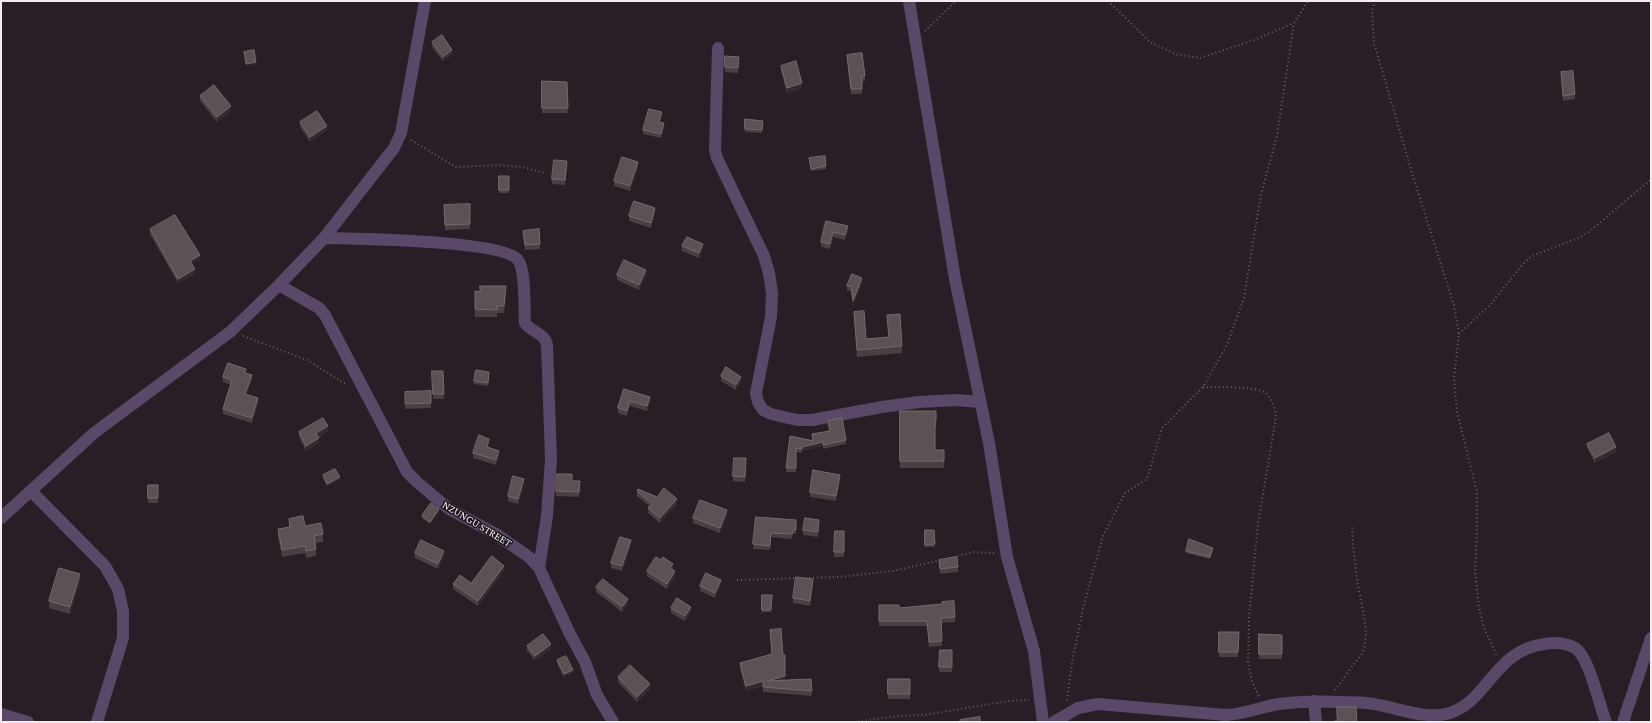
<!DOCTYPE html>
<html>
<head>
<meta charset="utf-8">
<style>
	body { margin:0 }
	#map { position:relative; width:1652px; height:723px; overflow:hidden; background:#271f25; font-family:"Crimson Pro",serif }
	canvas { display:block }
	.frame { position:absolute; inset:0; border:2px solid #f3edf2; pointer-events:none }
</style>
</head>
<body>
<div id="map">
<canvas width="1652" height="723"></canvas>
<div class="frame"></div>
</div>
<script>
const c = document.querySelector('canvas').getContext('2d');
c.lineJoin = 'round';
function stroke(path, color, width, dash) { c.strokeStyle = color; c.lineWidth = width; c.lineCap = dash ? 'butt' : 'round'; c.setLineDash(dash || []); c.stroke(path); }
function fillPath(path, color) { c.fillStyle = color; c.fill(path, 'evenodd'); }
function drawText(font, color, halo, rows, align = 'center') {
  c.font = font + ' "Crimson Pro",serif'; c.lineWidth = 3; c.setLineDash([]); c.textBaseline = 'middle'; c.strokeStyle = halo; c.fillStyle = color; for (const [text, x, y, turn = 0] of rows) {
    c.save(); c.translate(x, y); c.rotate((+turn || 0) * Math.PI / 180); c.textAlign = isNaN(turn) ? turn : align; if (halo) c.strokeText(text, 0, 0); c.fillText(text, 0, 0); c.restore();
  }
}
const path = new Path2D(`
	M1108 1 1150 42 1175 54 1200 58 1254 40 1294 23
	M1375 1 1372 11 1374 43 1412 173 1454 305 1459 334 1454 377 1457 412 1477 492V529L1475 572 1479 608 1484 628 1497 656
	M925 31 956 1
	M411 140 456 167 499 165 522 167 545 173
	M1459 334 1491 304 1522 265 1532 256 1578 238 1589 232 1643 186 1651 180
	M243 336 307 360 347 385
	M1203 387C1219 388 1256 385 1267 394 1273 400 1275 410 1276 417L1258 524 1249 616 1248 663 1252 681 1259 697
	M946 559 974 552 994 553
	M737 580 838 577 893 571 941 560
	M1335 690 1363 652 1365 644 1366 633 1364 616 1358 586 1353 546 1352 526
	M1067 700 1072 663 1083 608 1103 536 1125 493 1147 479 1162 428 1203 387 1227 345 1244 298 1261 194 1277 136 1294 23 1308 1
	M854 722 898 716 924 715 990 704 1010 701 1029 700`);
const minor = new Path2D(`
	M909 1 955 279 989 443 1007 557 1034 651 1043 722
	M718 48 715 150 717 158 764 256 769 273 772 293 771 317 756 393 758 402 763 410 771 414 797 420H812L882 407 919 402 956 400 980 402
	M324 238C354 239 503 240 518 260 526 271 524 308 525 323 531 332 545 333 547 345L551 459 547 516 539 568
	M279 285 319 308 325 315 407 472 417 482 449 509 496 534 529 557 539 568 570 634 585 662 597 695 613 722
	M31 491 105 566 118 589 123 611V638L97 722
	M1 518 94 433 230 332 279 285 324 238 394 148 401 133 425 1
	M1314 701 1316 722
	M1 714 28 722
	M1054 722 1078 708 1098 704 1226 715C1246 714 1260 707 1279 704 1300 701 1321 701 1342 702 1355 702 1366 702 1379 705 1401 709 1427 720 1450 713 1489 700 1494 650 1545 644 1554 642 1567 643 1575 648 1589 656 1599 705 1606 722
	M1623 722 1651 638`);
const wall = new Path2D(`
	M432 42 452 55 443 61 432 47Z
	M847 55 865 76V81H862V94H851L847 60Z
	M725 56 739 62 738 73 725 72Z
	M781 66 802 88 787 93 781 71Z
	M1561 72 1575 94V99L1563 101Z
	M542 81 567 82 568 113H542Z
	M200 96 231 111 217 122 200 101Z
	M662 116 660 122 664 127 661 138 643 134V130Z
	M745 119 763 121 762 133 745 132Z
	M300 122 327 130 310 142 300 127Z
	M809 158 826 166V169L811 171Z
	M567 166 565 185 552 184V179Z
	M638 167 630 191 614 186V181Z
	M499 176H509V193H499Z
	M470 204V229L445 230 444 205Z
	M655 213 651 228 629 221V216Z
	M826 221 848 231 845 240 833 237 830 249 821 247V242Z
	M150 229 200 259 192 264 195 274 178 283 150 234Z
	M523 231 540 244V249L525 250Z
	M682 246 703 249 699 258 682 251Z
	M617 275H646L639 290 617 280Z
	M862 283 853 306 851 291H847V286Z
	M475 291 506 294 504 313H497V317H475Z
	M854 312 866 339 888 337 887 315 902 346V353L857 357 854 320Z
	M432 371H443L444 399H433Z
	M246 373 252 380 246 395 258 403 252 423 223 414V409L231 385 223 382V377Z
	M489 374 488 386 474 384V381Z
	M721 376 741 382 736 390 721 381Z
	M624 389 650 402 647 411 630 406 627 416 618 413V408Z
	M431 391V408L405 409V392Z
	M900 411H936V428H935V450H944V468H900Z
	M828 421 846 440V444L823 449V446L802 451V453L796 452V472H786L790 436 812 440V434L829 431 828 425Z
	M328 431 319 437V443L306 451 299 437V432Z
	M489 444 488 448 499 456 496 465 473 458V453Z
	M1587 444 1616 452 1595 463 1587 448Z
	M746 463 745 482 733 481V476Z
	M323 475 340 479 327 486 323 478Z
	M840 480 836 501 810 497V492Z
	M572 481H580L579 497 556 496V491Z
	M524 484 518 504 508 501V496Z
	M148 485H158V503H148Z
	M637 491 657 497 677 504 660 523 648 513V508L649 506 637 496Z
	M439 512 430 524 422 518V516Z
	M727 515 720 533 693 523V518Z
	M756 517 796 520V534H793L792 539 771 537 770 550 753 549Z
	M289 519 323 534V542L315 543 316 549V556L306 558 305 553 282 557 278 536V529L289 527Z
	M819 525 818 537 803 535V530Z
	M925 530H934L935 547H925Z
	M835 531H844V557H834Z
	M631 545 622 571 611 568V563Z
	M1213 550 1210 559 1186 553V551Z
	M415 553 444 556 438 569 415 558Z
	M939 560 958 567V572L940 574Z
	M673 569V570L675 576 667 589 647 576V571Z
	M504 571 478 606 453 589V584L471 583Z
	M80 582 70 614 49 608V601Z
	M813 584 810 606 793 603V598Z
	M721 585 715 598 700 591V586Z
	M596 587 628 604 622 612 596 592Z
	M762 595H772L771 612H762Z
	M879 605 899 608 955 617V622L941 623 942 646 929 647 927 626H879Z
	M671 608 691 612 685 621 671 613Z
	M770 630 785 680 811 679 812 696 763 692V686L746 691 740 668V663L772 654Z
	M1219 632H1239L1238 657H1219Z
	M1259 634 1282 635V659H1259Z
	M527 646 551 649 535 660 527 651Z
	M940 650H952V672H939Z
	M557 660 573 672 564 677 557 663Z
	M618 677 650 689 637 702 618 682Z
	M888 679H910V699H888Z`);
const shadedWall = new Path2D(`
	M452 50V55L443 61V57Z
	M256 62V64L246 66V64Z
	M802 83V88L787 93V88Z
	M231 106V111L217 122V117Z
	M662 112V116L659 126V122Z
	M664 123V127L661 138V134Z
	M327 126V130L310 142V137Z
	M638 162V167L630 191V186Z
	M655 208V213L651 228V223Z
	M848 226V231L845 240V235Z
	M833 232V237L830 249V244Z
	M703 244V249L699 258V253Z
	M200 255V259L190 265V261Z
	M195 269V274L178 283V279Z
	M646 270V275L639 290V285Z
	M862 278V283L853 306V301Z
	M506 286V294L504 313V306Z
	M252 375V380L245 399V394Z
	M741 377V382L736 390V385Z
	M650 397V402L647 411V406Z
	M258 398V403L252 423V418Z
	M630 401V406L627 416V411Z
	M328 426V431L316 438V433Z
	M319 438V443L306 451V446Z
	M489 439V444L487 452V447Z
	M823 442V446L802 451V453V447Z
	M1616 447V452L1595 463V458Z
	M499 451V456L496 465V460Z
	M840 475V480L836 501V496Z
	M340 477V479L327 486V484Z
	M524 479V484L518 504V499Z
	M677 499V504L660 523V518Z
	M439 509V512L430 524V522Z
	M727 510V515L720 533V528Z
	M631 540V545L622 571V566Z
	M1213 548V550L1210 559V557Z
	M444 551V556L438 569V564Z
	M673 564V569L670 573V568Z
	M504 566V571L478 606V601Z
	M675 571V576L667 589V584Z
	M80 574V582L70 614V607Z
	M813 579V584L810 606V601Z
	M721 580V585L715 598V593Z
	M628 599V604L622 612V607Z
	M691 607V612L685 621V616Z
	M551 644V649L535 660V656Z
	M573 670V672L564 677V674Z
	M785 676V680L767 681Z
	M763 681V686L746 691V686Z
	M650 684V689L637 702V697Z`);
const building = new Path2D(`
	M442 35 452 50 443 57 432 42Z
	M254 50 256 62 246 64 244 52Z
	M862 53 865 76H862V89H851L847 55Z
	M725 56 739 57 738 68 725 67Z
	M796 61 802 83 787 88 781 66Z
	M1573 71 1575 94 1563 96 1561 72Z
	M542 81 567 82 568 108H542Z
	M214 85 231 106 217 117 200 96Z
	M649 109 662 112 659 122 664 123 661 134 643 130Z
	M317 111 327 126 310 137 300 122Z
	M745 119 763 121 762 130 745 129Z
	M825 156 826 166 811 169 809 158Z
	M622 157 638 162 630 186 614 181Z
	M554 160 567 161 565 180 552 179Z
	M499 176H509V190H499Z
	M634 201 655 208 651 223 629 216Z
	M470 204V224L445 225 444 205Z
	M175 215 200 255 190 261 195 269 178 279 150 229Z
	M826 221 848 226 845 235 833 232 830 244 821 242Z
	M539 229 540 244 525 245 523 231Z
	M687 237 703 244 699 253 682 246Z
	M624 260 646 270 639 285 617 275Z
	M852 274 862 278 853 301 851 286H847Z
	M480 286H506L504 306H497V310L475 309V291L480 292Z
	M864 311 866 339 889 337 887 315 900 314 902 346 857 350 854 312Z
	M228 363 246 369 245 373 252 375 245 394 258 398 252 418 223 409 232 380 223 377Z
	M726 367 741 377 736 385 721 376Z
	M476 370 489 372 488 383 474 381Z
	M432 371H443L444 394H433Z
	M624 389 650 397 647 406 630 401 627 411 618 408Z
	M431 391V403L405 404V392Z
	M900 411H936V421H935V450H944V461H900Z
	M323 418 328 426 316 433 319 438 306 446 299 432Z
	M842 418 846 440 823 445V442L802 447V449L796 448V468H786L790 436 813 441 812 434 830 431 828 421Z
	M1609 433 1616 447 1595 458 1587 444Z
	M479 435 489 439 487 447 499 451 496 460 473 453Z
	M734 458H746L745 477 733 476Z
	M335 469 340 477 327 484 323 475Z
	M813 470 840 475 836 496 810 492Z
	M557 474H572V481H580L579 492 556 491Z
	M513 476 524 479 518 499 508 496Z
	M148 485H158V498H148Z
	M664 488 677 499 660 518 648 508 652 504 637 491 638 489 657 497Z
	M700 500 727 510 720 528 693 518Z
	M431 503 439 509 430 522 422 516Z
	M303 516 305 526 321 523 323 534 314 536 316 549 306 551 305 546 282 550 278 529 290 527 289 519Z
	M756 517 796 520V530H793L792 534 771 533 770 546 753 544Z
	M805 518 819 520 818 532 803 530Z
	M925 530H934L935 544 925 545Z
	M835 531H844V552H834Z
	M620 537 631 540 622 566 611 563Z
	M1189 539 1213 548 1210 557 1186 551Z
	M421 540 444 551 438 564 415 553Z
	M492 556 504 566 478 601 453 584 460 575 471 583Z
	M656 557 661 560 663 557 673 564 670 568 675 571 667 584 647 571Z
	M957 557 958 567 940 569 939 560Z
	M59 568 80 574 70 607 49 601Z
	M706 573 721 580 715 593 700 586Z
	M796 577 813 579 810 601 793 598Z
	M603 579 628 599 622 607 596 587Z
	M762 595H772L771 610H762Z
	M677 598 691 607 685 616 671 608Z
	M954 601 955 617 941 618 942 641 929 642 927 621H879V605H899V608L942 604V602Z
	M781 629 783 655H785V676L767 681 811 679 812 691 763 687V681L746 686 740 663 772 654 770 630Z
	M1219 632H1239L1238 652H1219Z
	M543 634 551 644 535 656 527 646Z
	M1259 634 1282 635V654H1259Z
	M940 650H952V667H939Z
	M566 656 573 670 564 674 557 660Z
	M630 665 650 684 637 697 618 677Z
	M888 679H910V694H888Z
	M1337 707H1356L1357 722H1334V721H1337Z
	M980 717V722H960V720Z`);
const streetNames = [
	["NZUNGU STREET",477,524,31]
];
stroke(path, '#676065', 2, [1, 3]);
stroke(minor, '#594868', 12);
fillPath(wall, '#4a3f42');
fillPath(shadedWall, '#342a2f');
fillPath(building, '#5c5255');
stroke(building, '#746a6e', 1);
drawText('11px', '#f3edf2', '#1d161c', streetNames);
</script>
</body>
</html>
